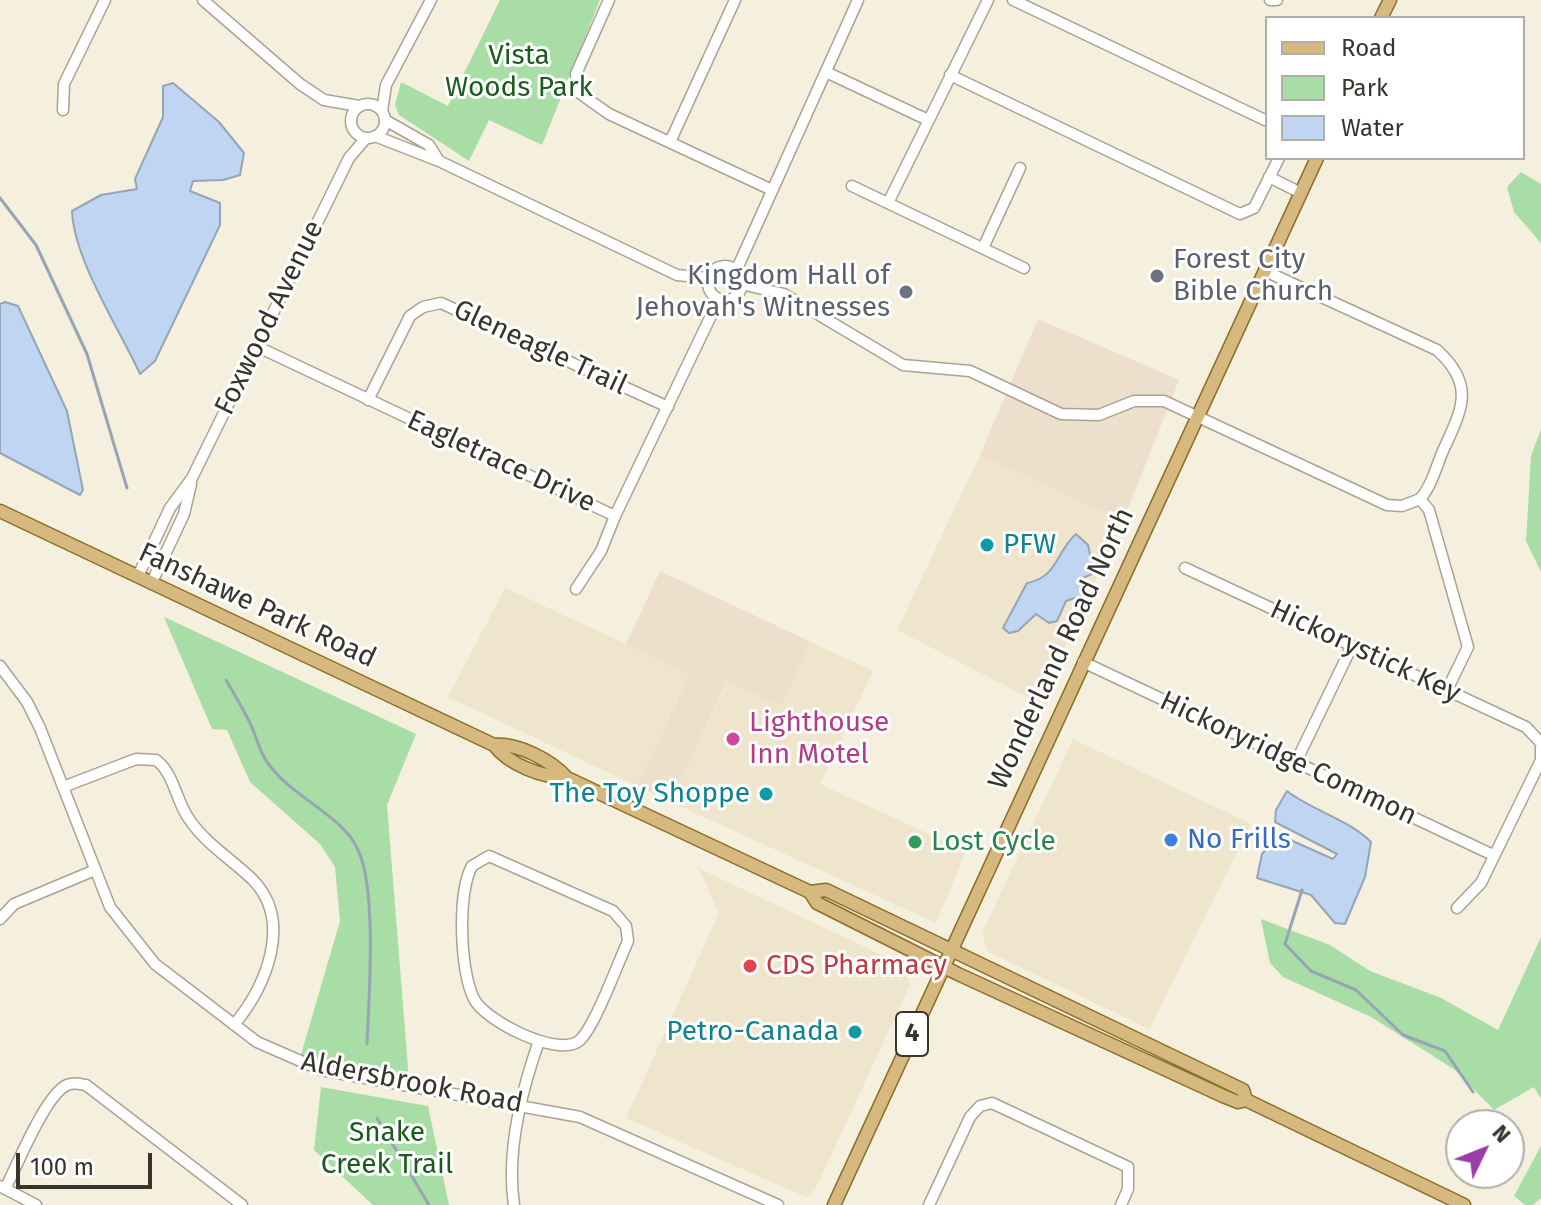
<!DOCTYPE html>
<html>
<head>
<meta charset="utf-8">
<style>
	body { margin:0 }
	#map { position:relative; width:1541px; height:1205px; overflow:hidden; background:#f5efdd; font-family:"Fira Sans",sans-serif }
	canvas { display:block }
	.legend { position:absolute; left:1265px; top:16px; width:260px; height:144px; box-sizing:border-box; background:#fff; border:2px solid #afaeab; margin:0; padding:10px 14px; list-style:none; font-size:24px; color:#37342d }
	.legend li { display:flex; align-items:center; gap:16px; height:40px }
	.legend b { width:40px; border:2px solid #afaeab }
	.north { position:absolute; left:1445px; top:1109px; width:80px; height:80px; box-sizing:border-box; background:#fff; border:2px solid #afaeab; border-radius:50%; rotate:47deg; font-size:22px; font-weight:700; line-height:32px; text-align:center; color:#37342d }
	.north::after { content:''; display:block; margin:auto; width:28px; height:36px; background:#9b3da6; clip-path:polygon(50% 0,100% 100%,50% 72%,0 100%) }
	.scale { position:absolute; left:16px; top:1153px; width:136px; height:36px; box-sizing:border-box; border:4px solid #37342d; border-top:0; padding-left:10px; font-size:24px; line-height:28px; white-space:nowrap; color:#37342d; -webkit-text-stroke:6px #fff; paint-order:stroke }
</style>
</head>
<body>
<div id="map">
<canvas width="1541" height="1205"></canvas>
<ul class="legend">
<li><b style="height:10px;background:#d6b97f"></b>Road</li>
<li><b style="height:22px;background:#a8dda6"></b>Park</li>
<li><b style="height:22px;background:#bfd5f1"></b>Water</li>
</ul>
<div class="north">N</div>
<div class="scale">100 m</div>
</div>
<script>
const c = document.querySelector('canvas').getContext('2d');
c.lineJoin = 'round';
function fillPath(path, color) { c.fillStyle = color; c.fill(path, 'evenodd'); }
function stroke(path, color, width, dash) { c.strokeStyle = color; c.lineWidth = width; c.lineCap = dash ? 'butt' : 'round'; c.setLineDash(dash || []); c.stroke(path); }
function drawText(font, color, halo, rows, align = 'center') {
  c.font = font + ' "Fira Sans",sans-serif'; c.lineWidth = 6; c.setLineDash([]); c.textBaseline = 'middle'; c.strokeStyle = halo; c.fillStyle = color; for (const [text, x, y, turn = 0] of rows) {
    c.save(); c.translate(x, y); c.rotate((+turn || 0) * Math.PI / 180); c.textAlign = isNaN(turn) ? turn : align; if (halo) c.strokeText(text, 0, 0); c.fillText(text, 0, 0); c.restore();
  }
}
const built = new Path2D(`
	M980 455 1123 521 1039 703 897 630Z
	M505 588 689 673 637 786 448 697Z
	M811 642 873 671 820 784 966 851 936 923 671 802 728 681 781 706Z
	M1073 739 1251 824 1149 1029 987 951 982 933Z
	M698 868 903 965 910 985 815 1190 806 1197 626 1118 719 913Z`);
const industrial = new Path2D(`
	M1038 319 1179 380 1123 521 980 455Z
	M660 571 811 642 781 706 727 681 671 802 637 786 689 674 626 644Z`);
const green = new Path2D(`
	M500 0H600L542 145 489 120 469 161 399 115 395 105 401 82 448 106Z
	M1521 172 1541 184V243L1514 212 1507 187Z
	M1541 429V572L1526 541 1531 456Z
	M164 617 416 734 387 805 409 1080 300 1058 340 921 335 867 320 844 250 782 227 730 212 729Z
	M1261 919 1330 945 1370 971 1441 998 1498 1030 1541 937V1099L1534 1087 1494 1110 1455 1070 1430 1054 1371 1017 1283 977 1270 963Z
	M321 1087 428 1106 449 1205H373L314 1150Z
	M1541 1146V1198L1533 1205H1525L1514 1196Z`);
const water = new Path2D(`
	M173 83 219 122 244 153 240 175 223 180 193 181 190 191 220 203V225L155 361 140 374C119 328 74 260 72 211L101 195 137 189 135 179 163 117V86Z
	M5 302 18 306 67 411 83 490 80 495 0 453V304Z
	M1076 534 1088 545 1094 573 1081 579 1084 595 1066 601 1057 621 1049 623 1036 614 1018 631 1009 633 1003 628 1027 583C1058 577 1055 553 1076 534Z
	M1287 791C1311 810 1348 819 1371 842L1365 877 1345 924 1335 923 1311 895 1257 878 1262 854 1276 838H1286L1333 859 1337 854 1275 822 1276 810Z`);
const stream = new Path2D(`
	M0 198 36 245 87 354 127 488
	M226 680C234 694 243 708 250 723 256 735 259 751 267 762 292 798 343 815 358 850 377 889 369 998 367 1044
	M1302 890 1285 944 1311 971 1356 990 1403 1035 1445 1051 1473 1092
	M377 1118 429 1205`);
const minor = new Path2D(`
	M203 0 300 84 324 100 359 106
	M609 0 576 74 578 92 609 114 772 190
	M1013 0 1267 121
	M1270 0H1277
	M826 72 928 120
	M950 75 1240 214 1254 208 1279 158
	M351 121a17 17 0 1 1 34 0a17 17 0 1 1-34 0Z
	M63 110 64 84 105 0
	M382 111 386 85 431 0
	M385 120 429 145 439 161
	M375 136 439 161 677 275 709 278
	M670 142 735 0
	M1269 177 1301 193
	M852 186 1024 268
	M888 203 988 0
	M983 248 1020 168
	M708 283a17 17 0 1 1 34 0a17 17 0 1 1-34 0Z
	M736 271 858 0
	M741 284 784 294 903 365 970 371 1061 414 1099 415 1134 401H1164L1387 505 1402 506 1420 499C1431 487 1436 468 1442 453 1461 411 1477 386 1437 350L1265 271
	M256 346 615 516 719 299
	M368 400 410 316 423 307 441 303 668 407
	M1420 499 1429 510 1468 647 1447 690
	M1185 568 1526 727 1541 743
	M138 576 170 508 192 478 349 158 366 138
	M152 582 184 514 191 484
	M576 589 601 551 615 516
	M1083 662 1493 855
	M0 666 27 702 40 728 110 907 155 964 257 1042 321 1070 580 1117 778 1205
	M1296 762 1352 646
	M63 787 136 759 156 760C174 773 176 801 189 819 205 843 231 859 252 879 294 921 266 986 234 1025
	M489 856 613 911 626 926 628 941C618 963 595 1026 580 1040 560 1059 485 1021 474 999 460 972 457 893 472 866Z
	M1457 908 1481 883 1541 760V748
	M0 919 14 904 95 870
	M0 1186 36 1205
	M5 1189C17 1166 45 1095 67 1085 74 1082 79 1084 86 1085L242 1205
	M514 1205C506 1151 521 1092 539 1041
	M929 1205 970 1117 980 1106 992 1103 1128 1167V1189L1121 1205`);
const major = new Path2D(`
	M1381 18 1390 0
	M0 511 494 745C509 765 542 777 567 778L810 892 826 890 1243 1090 1246 1100
	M494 745C518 743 551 760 567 778
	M810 892 817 903 958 974 1223 1096 1238 1102 1246 1100 1464 1205
	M834 1205 1317 158`);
const markers = [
	[1157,276,8,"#6b7280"],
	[906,292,8,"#6b7280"],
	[987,545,8,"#0f9aa8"],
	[733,739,8,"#d1479c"],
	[766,794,8,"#0f9aa8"],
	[1171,840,8,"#3f7fe0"],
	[915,842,8,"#2e9e5b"],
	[750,966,8,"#e0444e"],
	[855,1032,8,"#0f9aa8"]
];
const shields = [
	[912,1034,32]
];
const shieldNames = [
	["4",912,1034]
];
const parkNames = [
	["Vista",519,56],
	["Woods Park",519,88],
	["Snake",387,1133],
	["Creek Trail",387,1165]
];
const worshipNames = [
	["Forest City",1173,260],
	["Bible Church",1173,292],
	["Kingdom Hall of",890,276,"right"],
	["Jehovah's Witnesses",890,308,"right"]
];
const streetNames = [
	["Foxwood Avenue",270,318,-64],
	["Gleneagle Trail",540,348,25],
	["Eagletrace Drive",501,462,25],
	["Fanshawe Park Road",257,606,25],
	["Wonderland Road North",1062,649,-65],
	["Hickorystick Key",1365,652,25],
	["Hickoryridge Common",1288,759,25],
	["Aldersbrook Road",412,1083,11]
];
const cultureNames = [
	["PFW",1003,545,"left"],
	["The Toy Shoppe",750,794],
	["Petro-Canada",839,1032]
];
const hotelNames = [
	["Lighthouse",749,723],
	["Inn Motel",749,755]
];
const shopNames = [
	["No Frills",1187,840]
];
const leisureNames = [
	["Lost Cycle",931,842]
];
const healthNames = [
	["CDS Pharmacy",766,966]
];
fillPath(built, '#eee5cc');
fillPath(industrial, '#ece0cc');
fillPath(green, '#a8dda6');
fillPath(water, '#bfd5f1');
stroke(water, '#96a5b6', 2);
stroke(stream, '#96a5b6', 3);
stroke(minor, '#aaa393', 13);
stroke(major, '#8c6d2a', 15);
stroke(minor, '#fff', 10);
stroke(major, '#d6b97f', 12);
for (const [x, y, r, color] of markers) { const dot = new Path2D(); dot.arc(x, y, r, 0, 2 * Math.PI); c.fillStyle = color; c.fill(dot); stroke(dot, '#fff', 3); }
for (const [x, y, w] of shields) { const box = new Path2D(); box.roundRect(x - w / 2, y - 22, w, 44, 6); c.fillStyle = '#fff'; c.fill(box); stroke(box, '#37342d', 2); }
drawText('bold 26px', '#37342d', null, shieldNames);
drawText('28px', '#1b5b1d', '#fff', parkNames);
drawText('28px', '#5b616d', '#fff', worshipNames, 'left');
drawText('28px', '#37342d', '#fff', streetNames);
drawText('28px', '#0d838f', '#fff', cultureNames, 'right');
drawText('28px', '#b23c85', '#fff', hotelNames, 'left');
drawText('28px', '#366cbe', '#fff', shopNames, 'left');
drawText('28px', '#27864d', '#fff', leisureNames, 'left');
drawText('28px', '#be3a42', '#fff', healthNames, 'left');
</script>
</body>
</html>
